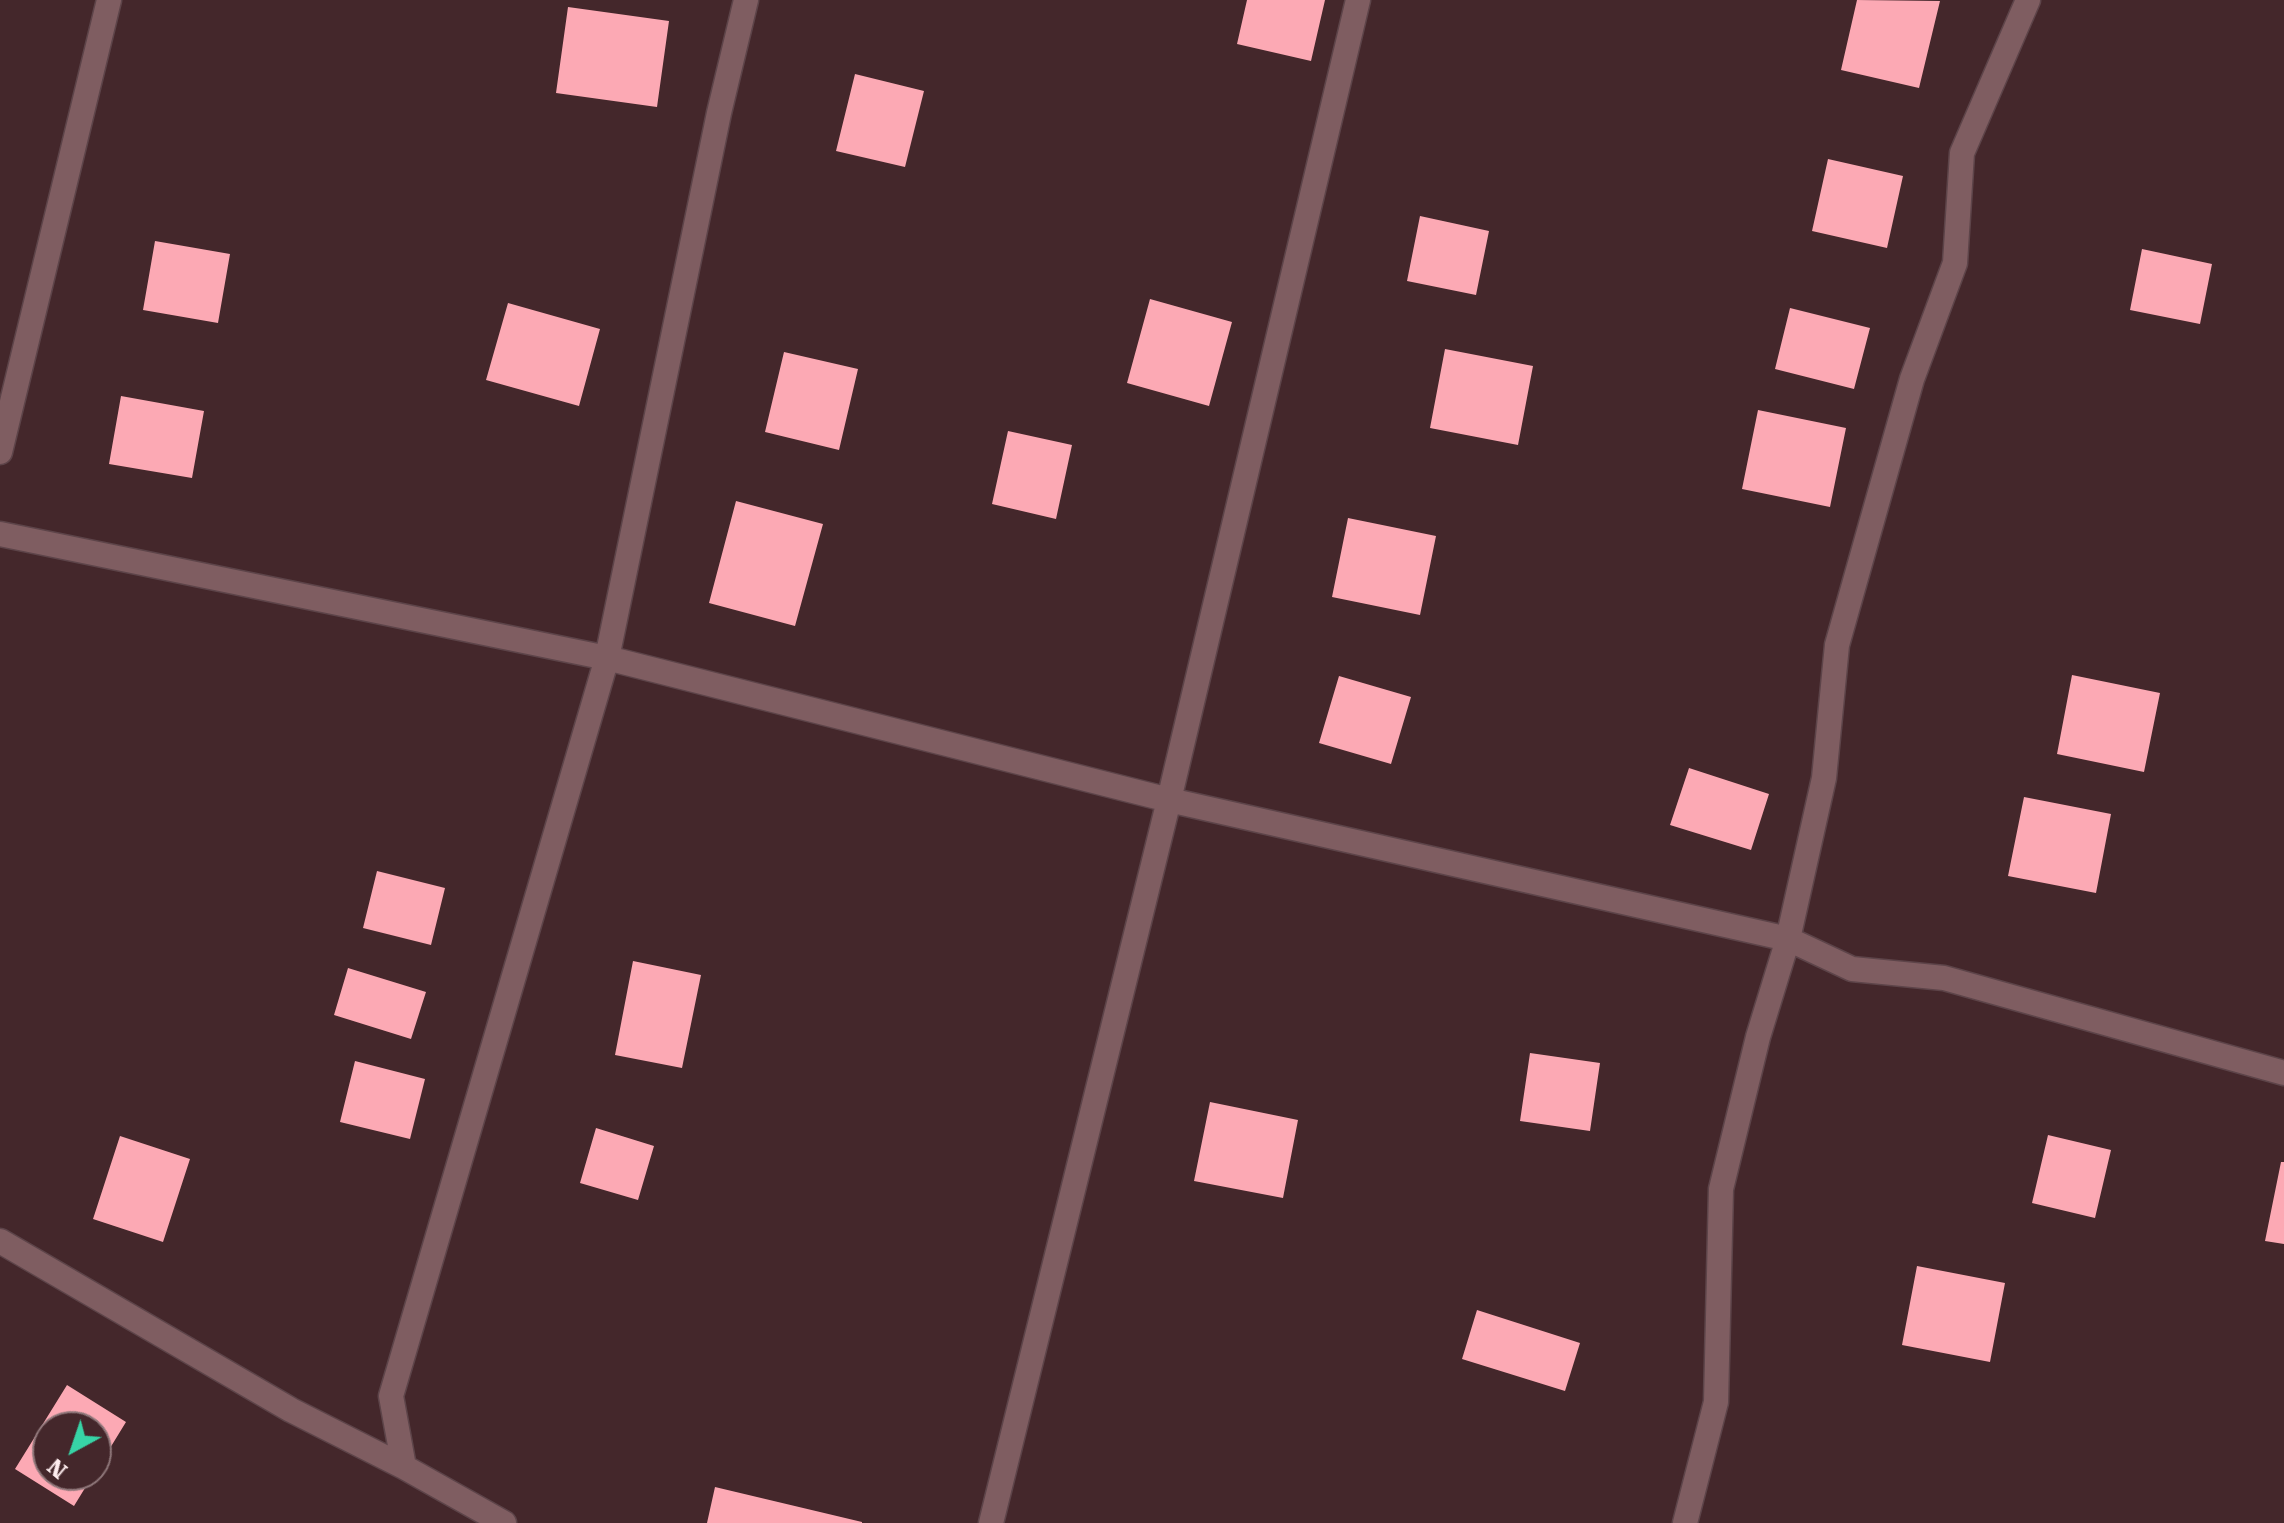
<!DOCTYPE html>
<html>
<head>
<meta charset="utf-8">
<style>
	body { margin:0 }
	#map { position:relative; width:2284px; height:1523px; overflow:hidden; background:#44272b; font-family:"Roboto Serif",serif }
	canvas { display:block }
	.north { position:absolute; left:32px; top:1411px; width:80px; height:80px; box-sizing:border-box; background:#44272b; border:2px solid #8e7679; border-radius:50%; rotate:220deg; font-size:22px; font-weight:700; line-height:32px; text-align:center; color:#feedef }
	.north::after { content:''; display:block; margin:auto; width:28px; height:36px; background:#37d4a6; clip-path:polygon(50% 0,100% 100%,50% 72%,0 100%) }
</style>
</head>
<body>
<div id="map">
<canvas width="2284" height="1523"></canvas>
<div class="north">N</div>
</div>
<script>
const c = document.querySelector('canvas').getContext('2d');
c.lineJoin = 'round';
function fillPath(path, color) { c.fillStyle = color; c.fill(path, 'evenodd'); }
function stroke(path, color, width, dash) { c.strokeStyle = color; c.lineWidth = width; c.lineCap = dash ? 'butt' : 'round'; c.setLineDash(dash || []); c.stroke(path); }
const building = new Path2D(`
	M1247 0H1325L1311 61 1237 44Z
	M1857 0 1940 1 1919 88 1841 70Z
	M568 7 669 21 657 107 556 93Z
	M855 74 924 91 905 167 836 151Z
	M1828 159 1903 176 1887 248 1812 231Z
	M1420 216 1489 231 1476 295 1407 281Z
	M155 241 230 254 218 323 143 310Z
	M2142 249 2212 264 2200 324 2130 310Z
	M1150 299 1232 322 1209 406 1127 383Z
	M508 303 600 329 579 406 486 380Z
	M1790 308 1870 328 1854 389 1775 369Z
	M1445 349 1533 366 1518 445 1430 428Z
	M784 352 858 369 839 450 765 432Z
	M121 396 204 411 192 478 109 464Z
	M1758 410 1846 428 1830 507 1742 489Z
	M1008 431 1072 445 1056 519 992 504Z
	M736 501 823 524 795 626 709 603Z
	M1348 518 1436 536 1420 615 1332 597Z
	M2072 675 2160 693 2144 772 2057 754Z
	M1339 676 1411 697 1391 764 1319 743Z
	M1689 768 1769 794 1751 850 1670 825Z
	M2024 797 2111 814 2096 893 2008 876Z
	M377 871 445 888 431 945 363 928Z
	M633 961 701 975 682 1068 615 1055Z
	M348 968 426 992 411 1039 334 1015Z
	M1530 1053 1600 1063 1590 1131 1520 1121Z
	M355 1061 425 1079 410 1139 340 1122Z
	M1210 1102 1298 1120 1283 1198 1194 1181Z
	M596 1128 654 1146 638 1200 580 1183Z
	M2048 1135 2111 1150 2095 1218 2032 1203Z
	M120 1136 190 1159 163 1242 93 1219Z
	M2281 1162H2284V1244L2265 1241Z
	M1917 1266 2005 1283 1990 1362 1902 1345Z
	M1477 1310 1580 1343 1565 1391 1462 1359Z
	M67 1385 126 1422 96 1471V1427H48V1475H93L74 1506 15 1469Z
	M715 1487 862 1522V1523H707Z`);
const minor = new Path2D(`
	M0 452 109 0
	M0 534 607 658 1169 800 1788 939 1852 969 1944 978 2284 1073
	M0 1241 291 1410 404 1467 504 1523
	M404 1467 391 1396 607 658 719 113 746 0
	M991 1523 1169 800 1358 0
	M1685 1523 1716 1402 1721 1189 1758 1037 1788 939 1824 778 1837 645 1912 379 1955 263 1962 153 2028 0`);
fillPath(building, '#fca9b4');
stroke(minor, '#5d4449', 27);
stroke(minor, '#7f5d61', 24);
</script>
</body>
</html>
